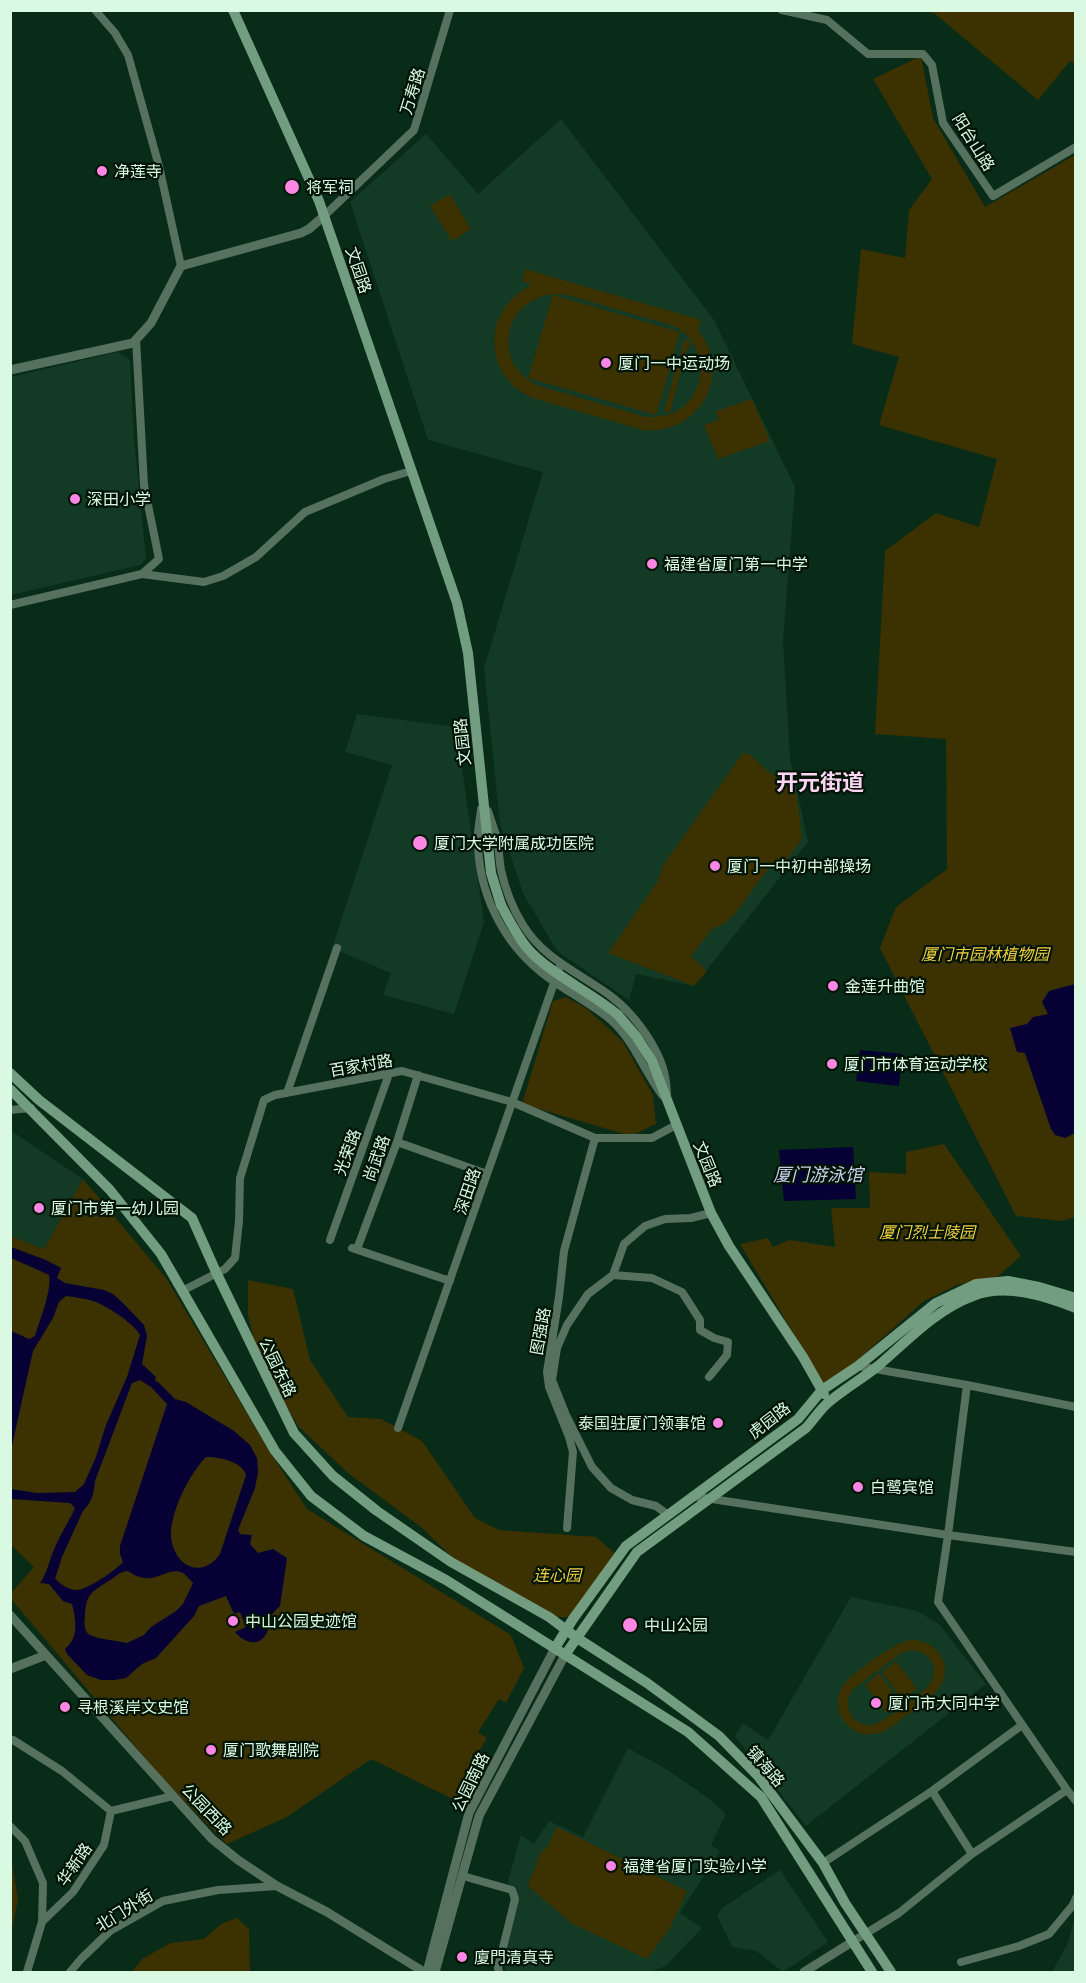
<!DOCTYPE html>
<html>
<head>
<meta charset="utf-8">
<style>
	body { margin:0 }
	#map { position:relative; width:1086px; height:1983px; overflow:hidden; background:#082c18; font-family:Georgia,serif }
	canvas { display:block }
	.frame { position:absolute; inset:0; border:12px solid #d9f9e2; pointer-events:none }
</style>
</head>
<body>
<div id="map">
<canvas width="1086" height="1983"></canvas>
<div class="frame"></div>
</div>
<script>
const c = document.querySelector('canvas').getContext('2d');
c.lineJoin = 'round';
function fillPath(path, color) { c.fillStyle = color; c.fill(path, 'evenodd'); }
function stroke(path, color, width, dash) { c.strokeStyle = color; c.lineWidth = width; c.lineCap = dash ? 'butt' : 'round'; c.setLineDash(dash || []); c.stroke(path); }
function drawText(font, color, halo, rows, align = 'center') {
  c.font = font + ' Georgia,"Noto Sans SC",serif'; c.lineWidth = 4.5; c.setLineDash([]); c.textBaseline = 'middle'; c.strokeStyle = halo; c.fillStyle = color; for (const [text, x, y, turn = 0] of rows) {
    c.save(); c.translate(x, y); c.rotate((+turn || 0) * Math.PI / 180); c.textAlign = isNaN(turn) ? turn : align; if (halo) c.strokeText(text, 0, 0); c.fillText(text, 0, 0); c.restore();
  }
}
const built = new Path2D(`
	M561 119 714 320 795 487 783 641 790 758 808 842 694 986 636 974 629 1000 557 951 523 893 500 824 484 668 543 472 428 440 350 202 426 134 478 194Z
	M117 352 130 360 134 439 146 559 140 565 11 595V377Z
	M357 714 456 727 484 922 454 1014 383 995 391 973 332 948 392 765 345 752Z
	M10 1130 83 1179 44 1249 11 1236Z
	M851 1597 917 1611 939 1624 986 1684 806 1826 735 1736 743 1723 768 1740Z
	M628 1748 666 1769 707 1797 726 1814 711 1845 720 1851 680 1913 702 1928 666 1966 649 1972H506L501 1954 510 1901 508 1881 521 1835 534 1844 549 1821 583 1837Z
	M780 1870 828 1942 783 1972 756 1951 732 1947 717 1916 722 1908Z
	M1075 1917V1972H1052L1068 1943Z`);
const green = new Path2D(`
	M923 11H1075V64L1070 61 1038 100 934 13Z
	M921 56 933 118 985 207 1075 155V1217L1062 1221 1016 1216 880 948 896 907 947 869 946 739 875 734 885 551 936 513 979 527 997 459 879 425 899 357 852 344 861 249 905 258 909 210 932 179 873 79Z
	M450 194 471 229 452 241 430 206Z
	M525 269 701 320 698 330C733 375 700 435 643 430L533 398C481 375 482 309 532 285L522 281ZM553 294 568 295C591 302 615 309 639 316 652 320 667 322 679 329 702 344 708 376 691 398 681 413 664 418 646 417L539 386C491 365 502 300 553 294Z
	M553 295 680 332 656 415 528 378Z
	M684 340 691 341 688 350H686L670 413 664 411Z
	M752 399 770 441 718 459 704 425 719 420 716 411Z
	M743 753 746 755 748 753 771 774 782 780 797 796 802 839 779 870 771 865 734 915 724 924 712 929 691 956 707 971 694 986 608 953 658 881 663 865Z
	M566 997 586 1008 623 1042 653 1095 656 1124 631 1136 522 1104 553 1001Z
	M944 1144 1021 1256 997 1277 957 1285 924 1301 826 1388 740 1244 768 1238 773 1247 789 1240 835 1247 831 1208H870L869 1172 906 1174V1152Z
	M83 1179 166 1278 268 1449 307 1509 511 1635 524 1668 506 1703 499 1699 478 1732 487 1738 466 1774 463 1804 371 1759 287 1817 227 1844 162 1778 11 1599 12 1592 34 1567 11 1545 10 1236 44 1249Z
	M248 1280 293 1289 310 1360 348 1417 381 1419 422 1441 475 1518 499 1530 596 1537 620 1558 577 1617H545L452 1557 422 1528 348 1473 299 1427 259 1361 248 1315Z
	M910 1640C921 1640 931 1643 938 1652 960 1682 926 1701 906 1716 897 1722 889 1730 879 1733 853 1741 829 1714 841 1689 847 1676 895 1642 910 1640ZM912 1650C928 1651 940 1666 931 1682 926 1692 882 1723 872 1725 864 1726 856 1722 852 1716 846 1707 847 1698 852 1690L901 1653Z
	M896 1661 917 1689 903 1700 882 1672Z
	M879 1673 900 1702 886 1713 865 1685Z
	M557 1827 687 1891 670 1928 647 1959 571 1923 528 1886 541 1852 547 1848Z
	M11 1857 18 1900 11 1933Z
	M237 1918 249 1929 250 1972H132L142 1959 171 1943 204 1939 221 1924Z`);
const water = new Path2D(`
	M1075 984V1133L1065 1138 1055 1135 1051 1129 1025 1053 1017 1052 1010 1028 1027 1024 1033 1017 1048 1014 1042 1002 1049 991Z
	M860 1050 902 1054 899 1086 856 1081Z
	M853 1147 856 1199 784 1201 779 1150Z
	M11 1247 46 1260 61 1268 57 1278 65 1283 104 1290 113 1294 123 1303 144 1325 147 1336 142 1364 156 1377 155 1381 158 1382 175 1399 186 1402 234 1431 250 1445 257 1458 258 1472 255 1488 238 1530 240 1534 252 1535 250 1544 258 1553 273 1549 287 1558 280 1606C276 1610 272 1613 270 1618 269 1623 270 1628 267 1632 260 1648 244 1643 235 1632L246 1627 240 1612 234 1614 226 1596 199 1606 194 1616 156 1658 142 1664 126 1678 115 1680H101L87 1675 67 1654 65 1649C79 1638 76 1620 72 1604L63 1601 49 1584 40 1583C48 1572 49 1560 55 1547 61 1533 69 1522 75 1508L70 1503 11 1499V1489L37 1493 75 1492 84 1484 96 1457 106 1425 127 1377 140 1335C133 1322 104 1304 90 1300 82 1298 74 1297 66 1296L59 1302 53 1318 33 1351 11 1450V1331L29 1339 35 1336C40 1319 52 1291 49 1275L11 1258ZM140 1380 151 1387 167 1404 120 1546V1554L123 1562C116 1570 87 1590 77 1590 68 1590 61 1584 55 1579L62 1557 83 1511C92 1502 94 1493 95 1481L132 1383ZM206 1457C218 1456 243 1462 246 1475L220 1554C201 1581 173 1565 171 1536 170 1512 190 1473 206 1457ZM128 1571C156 1590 164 1565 183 1573 186 1575 190 1580 193 1583L183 1604 176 1611 151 1627 144 1635 127 1643 98 1638 88 1634C84 1628 84 1623 85 1616 86 1595 90 1593 107 1582 115 1578 118 1572 128 1571Z`);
const minor = new Path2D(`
	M95 10 115 33 128 55 159 166 181 266
	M782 10 827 20 868 54H923L932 65 943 123 993 196 1076 147
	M324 216 414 130 450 10
	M136 339 144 485 159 559 142 574
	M10 605 142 574 204 582 223 576 256 557 305 512 384 479 411 471
	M481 809C480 820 477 831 478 841 478 891 502 941 541 972 563 990 590 1002 612 1021 635 1042 644 1072 663 1096
	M488 811C491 820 494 829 497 838 499 848 499 859 501 870 505 888 513 909 523 925 543 958 579 973 608 994 626 1007 640 1024 651 1042 662 1061 666 1073 667 1094
	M287 1093 337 948
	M10 1110 31 1108
	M397 1142 487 1174
	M330 1240 389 1074
	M352 1248 450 1281
	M357 1249 397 1142 418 1075
	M613 1275 652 1278 682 1292 700 1320V1330L714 1338 728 1342 727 1355 709 1377
	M182 1291 225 1269 235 1258 239 1221 240 1178 264 1100 275 1095 402 1071 512 1102 595 1138H652L676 1125
	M967 1385 1076 1407
	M398 1428 561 963
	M692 1496 948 1535 967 1385 858 1366
	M668 1515 656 1506 632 1500 611 1488 592 1467 566 1415 552 1380 557 1348 567 1325 588 1294 613 1275 624 1244 645 1226 665 1219 691 1218 711 1213
	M567 1528 573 1452 569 1437 549 1387 547 1372 559 1297 564 1251 595 1138
	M13 1740 62 1771 111 1811 104 1845 73 1892 42 1922
	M1067 1790 938 1602 948 1535 1076 1552
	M932 1791 1022 1725
	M111 1811 173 1796
	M10 1826 25 1841 43 1883 42 1922 27 1972
	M972 1854 1067 1790 1076 1801
	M823 1863 932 1791 972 1854 899 1913 852 1942
	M463 1876 512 1890 515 1899 498 1968 499 1972
	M961 1962 1019 1946 1049 1934 1073 1905 1076 1898
	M70 1972 81 1959 110 1931 163 1901 218 1890 277 1886`);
const tertiary = new Path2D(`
	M10 370 133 343 151 323 181 266 301 233 309 229 324 216
	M10 1615 212 1839 238 1860 277 1886 327 1912 424 1972
	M10 1669 46 1655
	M427 1972 469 1813 555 1648
	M435 1972 479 1816 565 1655
	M804 1972 852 1942`);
const secondary = new Path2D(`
	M233 10 319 201 457 603 468 653 491 873 501 905
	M618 1015 636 1036 652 1061 711 1213 729 1246 803 1357 824 1394
	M10 1073 39 1100 192 1218 216 1272 294 1433 333 1476 377 1511 451 1562 549 1617 577 1638 647 1683 719 1736 758 1776 823 1863 845 1903 891 1972
	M10 1089 110 1190 161 1254 275 1451 311 1496 364 1536 446 1580 688 1732 761 1797 872 1972
	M555 1648 573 1619 626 1546 798 1419 822 1390 858 1366 936 1303 976 1284 1008 1281 1039 1287 1076 1298
	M565 1655 637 1552 806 1428C814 1419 821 1408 830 1401 846 1388 863 1378 878 1366 907 1341 937 1309 973 1296 1006 1283 1045 1296 1076 1308`);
const secondaryBridge = new Path2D(`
	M501 905C509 920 516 935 528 949 549 973 592 993 618 1015`);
const markers = [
	[102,171,6,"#fc86e4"],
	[292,187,8,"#fc86e4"],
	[606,363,6,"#fc86e4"],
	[75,499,6,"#fc86e4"],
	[652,564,6,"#fc86e4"],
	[420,843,8,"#fc86e4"],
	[715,866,6,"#fc86e4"],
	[833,986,6,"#fc86e4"],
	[832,1064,6,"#fc86e4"],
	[39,1208,6,"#fc86e4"],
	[718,1423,6,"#fc86e4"],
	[858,1487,6,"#fc86e4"],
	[233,1621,6,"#fc86e4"],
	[630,1625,8,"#fc86e4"],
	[876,1703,6,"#fc86e4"],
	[65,1707,6,"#fc86e4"],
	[211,1750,6,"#fc86e4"],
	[611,1866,6,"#fc86e4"],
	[462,1957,6,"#fc86e4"]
];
const streetNames = [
	["万寿路",412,91,-73],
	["阳台山路",974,142,58],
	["文园路",359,270,71],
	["文园路",462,742,-96],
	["百家村路",361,1065,-10],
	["光荣路",347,1152,-70],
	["尚武路",376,1158,-70],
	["文园路",708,1164,68],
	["深田路",467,1191,-71],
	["图强路",540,1331,-80],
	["公园东路",278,1367,64],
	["虎园路",769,1420,-38],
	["镇海路",766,1766,49],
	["公园南路",470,1782,-64],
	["公园西路",207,1809,46],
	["华新路",74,1864,-55],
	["北门外街",124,1910,-32]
];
const poiNames = [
	["净莲寺",114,171],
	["将军祠",306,187],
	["厦门一中运动场",618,363],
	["深田小学",87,499],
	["福建省厦门第一中学",664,564],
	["厦门大学附属成功医院",434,843],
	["厦门一中初中部操场",727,866],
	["金莲升曲馆",845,986],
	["厦门市体育运动学校",844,1064],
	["厦门市第一幼儿园",51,1208],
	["泰国驻厦门领事馆",706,1423,"right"],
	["白鹭宾馆",870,1487],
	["中山公园史迹馆",245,1621],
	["中山公园",644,1625],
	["厦门市大同中学",888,1703],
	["寻根溪岸文史馆",77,1707],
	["厦门歌舞剧院",223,1750],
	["福建省厦门实验小学",623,1866],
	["廈門清真寺",474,1957]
];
const parkNames = [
	["厦门市园林植物园",985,954],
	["厦门烈士陵园",927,1232],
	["连心园",557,1575]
];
const waterNames = [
	["厦门游泳馆",818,1174]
];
const districtNames = [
	["开元街道",820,782]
];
fillPath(built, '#123a24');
fillPath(green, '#3c3101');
fillPath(water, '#060034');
stroke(minor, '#57715f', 8);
stroke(tertiary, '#57715f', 9);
stroke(secondary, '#739d81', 10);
stroke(secondaryBridge, '#739d81', 10);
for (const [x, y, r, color] of markers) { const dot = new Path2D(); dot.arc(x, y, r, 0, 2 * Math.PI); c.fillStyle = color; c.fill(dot); stroke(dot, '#001305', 2); }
drawText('16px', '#d9f9e2', '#001305', streetNames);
drawText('16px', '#d9f9e2', '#001305', poiNames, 'left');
drawText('italic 16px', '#f1cf41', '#001305', parkNames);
drawText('italic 18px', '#c6cde9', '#001305', waterNames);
drawText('bold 22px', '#fdd4f3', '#001305', districtNames);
</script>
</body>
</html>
